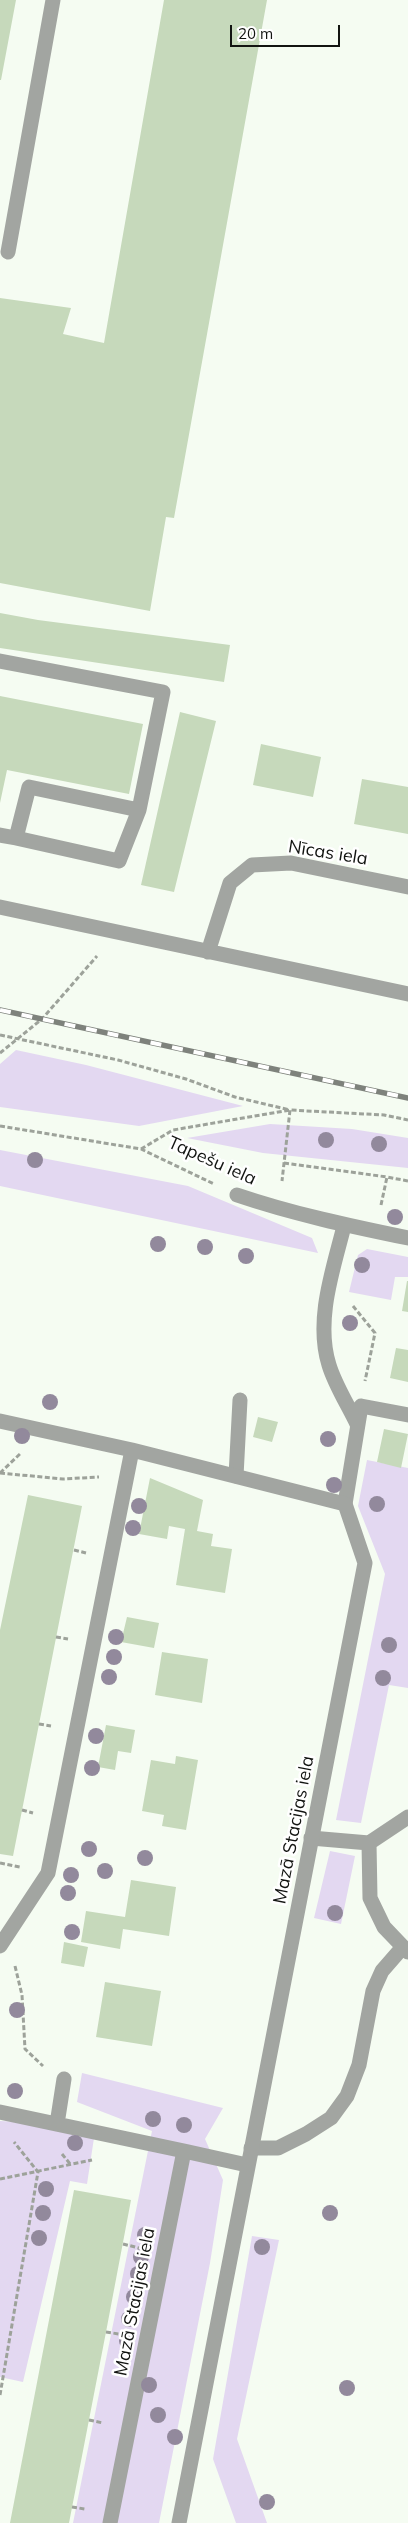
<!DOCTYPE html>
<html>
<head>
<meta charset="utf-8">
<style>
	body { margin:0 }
	#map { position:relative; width:408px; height:2523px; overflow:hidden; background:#f5fcf2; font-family:Mulish,sans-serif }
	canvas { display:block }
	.scale { position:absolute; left:230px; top:25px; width:110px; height:22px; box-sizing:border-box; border:2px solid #121411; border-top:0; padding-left:6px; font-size:15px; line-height:18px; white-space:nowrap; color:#121411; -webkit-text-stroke:4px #fff; paint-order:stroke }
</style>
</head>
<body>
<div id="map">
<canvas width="408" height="2523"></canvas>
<div class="scale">20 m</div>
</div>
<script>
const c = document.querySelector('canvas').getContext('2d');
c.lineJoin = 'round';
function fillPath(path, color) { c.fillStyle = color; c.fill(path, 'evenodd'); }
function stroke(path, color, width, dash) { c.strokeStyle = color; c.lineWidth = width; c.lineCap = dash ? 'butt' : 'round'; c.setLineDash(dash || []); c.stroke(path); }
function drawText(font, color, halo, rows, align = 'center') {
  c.font = font + ' Mulish,sans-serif'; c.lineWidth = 5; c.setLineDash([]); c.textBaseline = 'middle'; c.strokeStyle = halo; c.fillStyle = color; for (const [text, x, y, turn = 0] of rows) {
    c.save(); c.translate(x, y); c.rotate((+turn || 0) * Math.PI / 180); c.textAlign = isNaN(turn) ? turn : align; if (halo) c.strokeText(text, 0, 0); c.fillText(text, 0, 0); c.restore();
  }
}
const green = new Path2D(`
	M16 1050 86 1065 243 1106 139 1126 0 1107V1064Z
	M270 1124 352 1129 408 1138V1168L263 1153 187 1138Z
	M0 1150 188 1186 312 1238 318 1253 0 1186Z
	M367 1249 408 1257V1277H395L391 1300 349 1292 358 1255Z
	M367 1460 408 1468V1688L389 1685 361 1823 336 1820 385 1574 358 1506Z
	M330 1851 355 1856 341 1924 314 1918Z
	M82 2073 223 2108 205 2139 223 2180 210 2263 159 2523H73L152 2131 77 2102Z
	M0 2121 22 2122 94 2138 87 2184 70 2181 23 2382 0 2377Z
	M252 2236 279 2240 237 2439 267 2523H236L213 2459Z`);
const building = new Path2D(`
	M0 0H16L1 80H0Z
	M164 0H267L174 518 166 517 150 611 0 583V298L71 308 63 334 104 343Z
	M0 613 38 620 230 645 224 682 0 648Z
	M0 696 143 724 129 794 7 770 0 803Z
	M180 712 216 721 174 892 141 885Z
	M261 744 321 757 313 797 253 785Z
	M362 779 408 787V834L354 824Z
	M407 1281H408V1312L402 1311Z
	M396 1348 408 1350V1382L390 1378Z
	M258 1417 278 1422 272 1442 253 1437Z
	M384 1429 408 1434 401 1468 377 1462Z
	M150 1478 203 1500 197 1531 213 1534 211 1546 232 1549 225 1593 176 1585 185 1529 169 1526 167 1539 139 1534Z
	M28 1495 82 1506 13 1856 0 1854V1630Z
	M127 1617 159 1623 154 1648 121 1642Z
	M162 1652 208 1659 202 1703 155 1695Z
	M106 1725 135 1730 131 1753 118 1751 115 1770 98 1767Z
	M176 1756 198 1760 186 1830 162 1826 164 1815 142 1811 151 1760 175 1764Z
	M131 1880 176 1887 169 1936 123 1929 120 1949 81 1942 86 1911 125 1917Z
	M64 1942 88 1947 84 1967 61 1963Z
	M105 1982 161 1991 152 2046 96 2037Z
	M74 2190 131 2200 106 2332 69 2523H10Z`);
const path = new Path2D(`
	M0 1035 118 1060 186 1079 235 1097 290 1110 282 1181
	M0 1053 42 1019 97 956
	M0 1126 141 1149 214 1184
	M141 1149 173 1130 290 1110 384 1115 408 1120
	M284 1163 387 1177
	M381 1205 387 1177 408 1181
	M353 1306 375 1333 365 1381
	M0 1473 63 1479 99 1477
	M0 1473 21 1453
	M74 1550 86 1553
	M56 1637 68 1639
	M39 1724 51 1726
	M22 1810 33 1813
	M0 1863 20 1867
	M15 1966 22 1995 25 2049 43 2066
	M62 2154 71 2165
	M0 2179 92 2160
	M123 2244 139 2248
	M106 2332 119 2334
	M0 2395 38 2172 14 2142
	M89 2420 103 2423
	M72 2507 85 2509`);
const lane = new Path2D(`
	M8 252 53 0
	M0 661 163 692 139 810 29 787 16 838 0 835
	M16 838 119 861 139 810
	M344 1226C333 1270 315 1320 329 1365 335 1385 348 1405 357 1424
	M236 1476 240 1400
	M345 1504 361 1406 408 1415
	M311 1838 369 1843 408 1817
	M369 1843 370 1898 384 1927 408 1952
	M251 2148H278L306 2134 331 2118 347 2096 359 2065 373 1991 382 1971 402 1948`);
const street = new Path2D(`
	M0 907 408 994
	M208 952 230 883 252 865 291 863 408 887
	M237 1195C293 1214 350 1226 408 1238
	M0 1421 132 1450 345 1504 365 1563 179 2523
	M0 1946 48 1873 132 1450
	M0 2112 184 2151
	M57 2124 64 2079
	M110 2523 184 2151 247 2165`);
const rail = new Path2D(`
	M0 1010 408 1098`);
const trees = [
	[326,1140],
	[379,1144],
	[35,1160],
	[395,1217],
	[158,1244],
	[205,1247],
	[246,1256],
	[362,1265],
	[350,1323],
	[50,1402],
	[22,1436],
	[328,1439],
	[334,1485],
	[377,1504],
	[139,1506],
	[133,1528],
	[116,1637],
	[389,1645],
	[114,1657],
	[109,1677],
	[383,1678],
	[96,1736],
	[92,1768],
	[89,1849],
	[145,1858],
	[105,1871],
	[71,1875],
	[68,1893],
	[335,1913],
	[72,1932],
	[17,2010],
	[15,2091],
	[153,2119],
	[184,2125],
	[75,2143],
	[46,2189],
	[43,2213],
	[330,2213],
	[145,2235],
	[39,2238],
	[262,2247],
	[141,2257],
	[138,2274],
	[134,2297],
	[129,2319],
	[127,2341],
	[149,2385],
	[347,2388],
	[158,2415],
	[175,2437],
	[267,2502]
];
const streetNames = [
	["Nīcas iela",328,853,9],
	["Tapešu iela",212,1161,24],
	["Mazā Stacijas iela",294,1830,-79],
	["Mazā Stacijas iela",135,2302,-79]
];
fillPath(green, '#e3d8f1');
fillPath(building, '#c6d9bb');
stroke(path, '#9da29a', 3, [5, 2.5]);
stroke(lane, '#a2a5a1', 15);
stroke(street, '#a2a5a1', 15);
stroke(rail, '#7e827c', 5.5);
stroke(rail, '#fff', 4, [11]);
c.fillStyle = '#92899c';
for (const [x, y] of trees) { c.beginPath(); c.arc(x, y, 8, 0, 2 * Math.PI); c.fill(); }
drawText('18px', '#121411', '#fff', streetNames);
</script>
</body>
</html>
